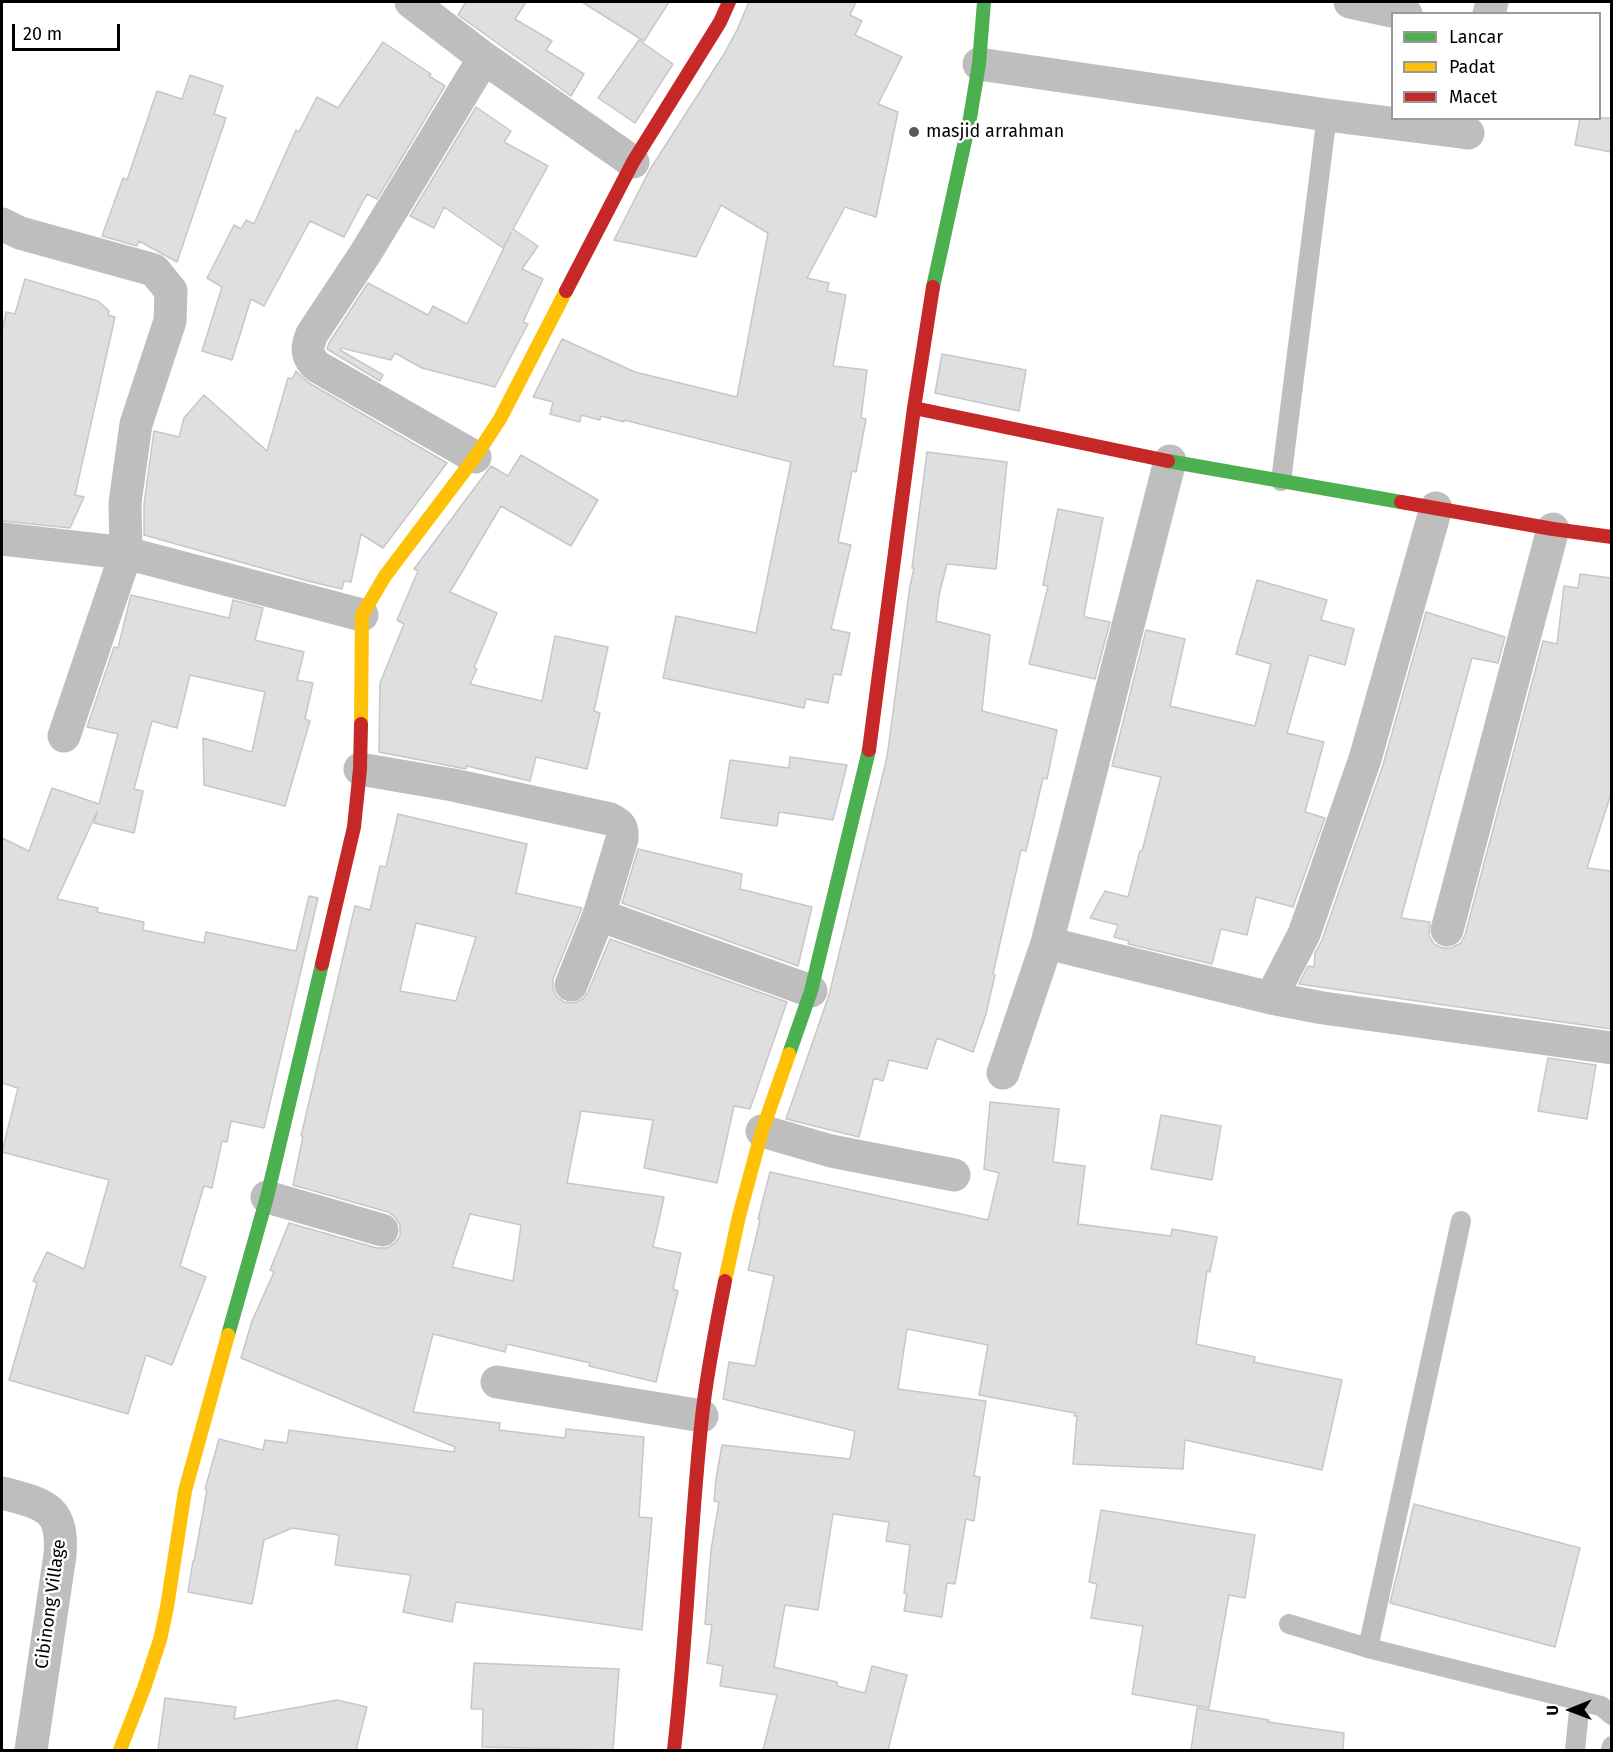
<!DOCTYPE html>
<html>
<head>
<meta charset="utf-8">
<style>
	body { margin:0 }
	#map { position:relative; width:1613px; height:1752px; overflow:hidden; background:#fff; font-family:"Fira Sans",sans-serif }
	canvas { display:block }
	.frame { position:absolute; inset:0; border:3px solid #000; pointer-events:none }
	.legend { position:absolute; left:1391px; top:12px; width:210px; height:108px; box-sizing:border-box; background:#fff; border:2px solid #999; margin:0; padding:8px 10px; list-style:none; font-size:18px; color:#000 }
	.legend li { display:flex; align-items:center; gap:12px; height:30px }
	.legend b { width:30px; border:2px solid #999 }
	.north { position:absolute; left:1541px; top:1680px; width:60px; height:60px; -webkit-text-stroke:4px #fff; paint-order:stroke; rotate:269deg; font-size:16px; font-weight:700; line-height:24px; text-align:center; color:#000 }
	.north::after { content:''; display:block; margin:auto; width:21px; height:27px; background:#000; clip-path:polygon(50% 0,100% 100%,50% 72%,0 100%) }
	.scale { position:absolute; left:12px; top:24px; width:108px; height:27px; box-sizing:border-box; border:3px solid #000; border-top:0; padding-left:8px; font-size:18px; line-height:21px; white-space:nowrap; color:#000; -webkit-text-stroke:4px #fff; paint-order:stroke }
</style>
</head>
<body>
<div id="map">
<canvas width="1613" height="1752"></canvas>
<div class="frame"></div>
<ul class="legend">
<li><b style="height:8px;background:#4caf50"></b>Lancar</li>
<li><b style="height:8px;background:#ffc107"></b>Padat</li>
<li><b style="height:8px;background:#c62828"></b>Macet</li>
</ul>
<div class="north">U</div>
<div class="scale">20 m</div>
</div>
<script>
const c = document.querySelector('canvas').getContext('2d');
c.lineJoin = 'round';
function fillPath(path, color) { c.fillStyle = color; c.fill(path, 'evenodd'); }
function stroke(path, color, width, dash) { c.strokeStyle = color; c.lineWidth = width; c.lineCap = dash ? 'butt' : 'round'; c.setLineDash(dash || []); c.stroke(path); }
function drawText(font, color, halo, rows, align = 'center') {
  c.font = font + ' "Fira Sans",sans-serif'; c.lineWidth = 5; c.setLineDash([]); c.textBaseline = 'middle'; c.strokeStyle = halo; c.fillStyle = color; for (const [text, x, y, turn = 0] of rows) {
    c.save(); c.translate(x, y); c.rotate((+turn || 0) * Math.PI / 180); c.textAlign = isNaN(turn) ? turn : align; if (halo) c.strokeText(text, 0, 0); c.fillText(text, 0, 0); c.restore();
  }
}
const building = new Path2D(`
	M466 2H526L515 19 552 41 546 50 584 74 571 96 458 15Z
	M582 2H669L644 41Z
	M749 2H856L850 15 862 21 855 35 902 57 878 104 898 112 876 217 845 207 807 278 829 283 827 291 846 295 833 366 867 370 861 418 866 419 856 472 852 471 838 542 851 545 831 629 850 633 841 675 834 674 828 703 806 699 804 708 663 678 676 616 756 633 791 462 624 420V422L601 416 600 420 581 415 580 422 550 414 553 402 533 397 562 339 635 372 737 397 768 233 721 205 696 257 614 240 649 171 724 54 737 30Z
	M639 40 673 64 635 123 598 98Z
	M383 42 431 74 429 76 445 86 377 199 367 194 344 237 310 221 264 306 251 299 232 360 202 351 222 287 207 278 234 225 241 229 246 220 254 224 296 130 299 132 317 97 338 108Z
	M190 75 223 86 214 114 226 118 177 262 139 241 137 246 102 236 123 178 127 180 157 91 182 99Z
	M476 107 511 131 504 142 548 166 513 229 538 246 522 269 543 279 523 322 528 324 495 387 422 368 395 353 391 360 341 348 340 350 383 375 380 381 327 349 329 343 368 283 428 315 433 306 467 324 511 233 503 248 444 207 434 228 410 216Z
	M1580 118H1611V152L1575 145Z
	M25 279 98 301 109 311 108 315 115 317 75 495 84 497 70 528 2 521V333L6 312 15 314Z
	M942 354 1026 370 1019 411 935 393Z
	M296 371 309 383 447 463 383 548 361 534 351 582 344 581 342 589 308 581 144 535V504L154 431 179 437 184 418 204 395 267 451 288 378 292 379Z
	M927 452 1007 462 996 569 947 564 939 595 936 621 990 635 982 711 1057 730 1047 779 1043 778 1026 851 1021 850 993 974 995 975 986 1014 973 1052 937 1038 927 1069 889 1060 883 1081 874 1078 859 1137 786 1119 829 995 887 757 910 586 914 568H912Z
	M521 455 598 500 571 546 501 506 450 592 497 613 474 668 477 669 470 684 542 701 555 636 608 647 594 711 600 713 587 769 536 757 530 781 467 766 466 769 379 752 380 683 404 624 397 620 418 571 414 569 491 466 508 476Z
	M1058 509 1103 518 1084 614 1085 617 1110 622 1095 679 1029 664 1048 586 1043 585Z
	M1580 574 1611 578V794L1587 868 1611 871V1029L1299 984 1308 966 1314 967 1315 953 1322 940 1383 765 1426 612 1505 637 1498 663 1472 658 1401 918 1430 922 1429 935 1434 944 1442 948H1451L1461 943 1465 935 1543 641 1557 644 1564 586 1578 588Z
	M1257 580 1327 600 1321 620 1354 629 1345 665 1309 655 1287 733 1324 742 1305 812 1325 818 1293 907 1256 897 1247 935 1221 929 1212 964 1128 944 1129 941 1114 937 1118 925 1090 918 1105 891 1128 897 1140 851H1142L1161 777 1112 766 1146 630 1185 639 1170 706 1255 726 1271 664 1236 654Z
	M131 595 229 618 233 600 263 608 255 640 304 652 297 680 313 683 305 719 310 721 285 806 204 785 203 738 252 752 265 692 190 675 177 728 152 721 134 789 143 791 134 833 94 823 97 812 57 899 98 908 97 912 144 922 143 930 204 943 206 932 296 951 309 896 318 898 264 1128 231 1121 227 1142 222 1141 212 1188 204 1186 180 1266 206 1277 172 1365 146 1355 128 1414 9 1380 37 1283 33 1281 47 1252 84 1269 109 1180 2 1152 18 1088 2 1083V838L29 851 52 788 99 804 118 734 87 727 114 647 118 648Z
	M790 757 847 765 833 820 779 812 777 826 721 818 730 760 789 768Z
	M398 814 527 844 516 893 582 908 553 979V988L556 996 564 1002 574 1003 583 999 588 992 610 939 787 1002 750 1109 734 1106 717 1183 644 1168 653 1120 581 1111 567 1183 664 1197 653 1247 681 1253 673 1289 678 1291 656 1382 589 1366 590 1363 507 1344 505 1352 433 1334 413 1412 500 1423 499 1430 565 1438 566 1429 644 1437 639 1517 652 1518 642 1630 456 1602 452 1622 403 1612 411 1575 335 1565 339 1535 292 1528 264 1540 252 1604 188 1592 193 1561H194L207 1490 205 1489 219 1439 263 1450 265 1440 287 1443 289 1430 454 1452 455 1447 241 1358 252 1321 274 1272 270 1270 289 1223 377 1248H387L395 1243 400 1236V1225L395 1217 388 1212 293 1185 303 1136H301L355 906 370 910 380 866 386 867ZM416 923 476 937 456 1001 400 991ZM470 1214 521 1225 513 1281 452 1267Z
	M638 849 742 874 740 889 812 907 798 966 622 903Z
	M1548 1058 1596 1065 1587 1119 1538 1111Z
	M990 1102 1059 1109 1053 1162 1085 1166 1078 1224 1171 1236 1172 1229 1217 1237 1210 1272 1207 1271 1196 1344 1255 1357 1254 1362 1342 1380 1322 1470 1185 1440 1183 1469 1073 1464 1077 1416H1074L1075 1413 979 1395 988 1345 907 1329 898 1389 986 1401 974 1476 980 1477 974 1521 966 1519 955 1584 947 1583 942 1617 904 1611 907 1594 904 1593 910 1545 886 1541 889 1522 833 1514 818 1610 785 1605 774 1667 837 1682V1686L865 1693 872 1666 907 1675 888 1750H763L777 1695 720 1686 723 1666 707 1663 712 1625 705 1624 711 1550 719 1502 714 1501 716 1479 722 1445 850 1459 855 1431 723 1399 729 1362 755 1366 774 1276 748 1270 760 1220 758 1219 770 1172 988 1220 999 1173 984 1169Z
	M1161 1115 1221 1126 1212 1180 1151 1169Z
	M1414 1504 1580 1548 1555 1647 1390 1603Z
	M1101 1510 1255 1535 1245 1598 1229 1595 1209 1708 1132 1694 1143 1626 1091 1618 1097 1584 1089 1582Z
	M474 1663 619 1669 613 1750 482 1747 483 1709H471Z
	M165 1698 236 1707 234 1719 337 1700 367 1707 356 1750H158Z
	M1197 1708 1269 1720 1268 1722 1344 1733 1343 1750H1191Z`);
const lane = new Path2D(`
	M1281 481 1327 115
	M1289 1624 1368 1648 1601 1706 1612 1715
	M1368 1648 1461 1221
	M1575 1750 1580 1701
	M1611 1750 1612 1746`);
const street = new Path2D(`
	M411 2 484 58 633 162
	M1350 2 1406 14
	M1489 14 1492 2
	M979 64 1327 115 1468 133
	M2 224 20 233 154 270 171 291 170 321 136 424 125 503 126 553 64 736
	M475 457 318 367C306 357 306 348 312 334L365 254 484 58
	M2 539 126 553 362 615
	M360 769 453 785 610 819C620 824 623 827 622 839L599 915 571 985
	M599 915 811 991
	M1447 930 1553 529
	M1047 943 1271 998 1304 934 1365 759 1436 508
	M1271 998 1323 1008 1612 1048
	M1003 1073 1047 943 1170 461
	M762 1131 831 1151 954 1175
	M267 1197 382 1230
	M497 1382 702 1416
	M2 1493C43 1504 64 1506 60 1555L31 1750`);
const fast = new Path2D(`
	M933 287 970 118 979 64 984 2
	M1168 461 1401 502
	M789 1054 811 991 869 750
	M228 1335 267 1197 322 964`);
const slow = new Path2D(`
	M361 724 362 615 385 576 475 457 500 419 566 291
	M725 1281 739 1216 762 1131 789 1054
	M120 1750 144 1688 160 1640 167 1607 185 1491 228 1335`);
const jam = new Path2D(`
	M933 287 914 408 1168 461
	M566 291 633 162 720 22 729 2
	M1401 502 1553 529 1612 537
	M869 750 914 408
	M322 964 354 827 360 769 361 724
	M674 1750C687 1639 690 1528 702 1417 707 1371 716 1326 725 1281`);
const markers = [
	[914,132,6,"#595959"]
];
const poiNames = [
	["masjid arrahman",926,132]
];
const streetNames = [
	["Cibinong Village",51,1604,-82]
];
fillPath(building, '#dfdfdf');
stroke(building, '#c7c7c7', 1.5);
stroke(lane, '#bebebe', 20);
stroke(street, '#bebebe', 33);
stroke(fast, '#4caf50', 14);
stroke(slow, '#ffc107', 14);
stroke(jam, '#c62828', 14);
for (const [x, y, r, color] of markers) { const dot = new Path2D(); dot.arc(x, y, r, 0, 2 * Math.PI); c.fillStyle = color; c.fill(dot); stroke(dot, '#fff', 2); }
drawText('18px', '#000', '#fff', poiNames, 'left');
drawText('18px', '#000', '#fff', streetNames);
</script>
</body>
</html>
